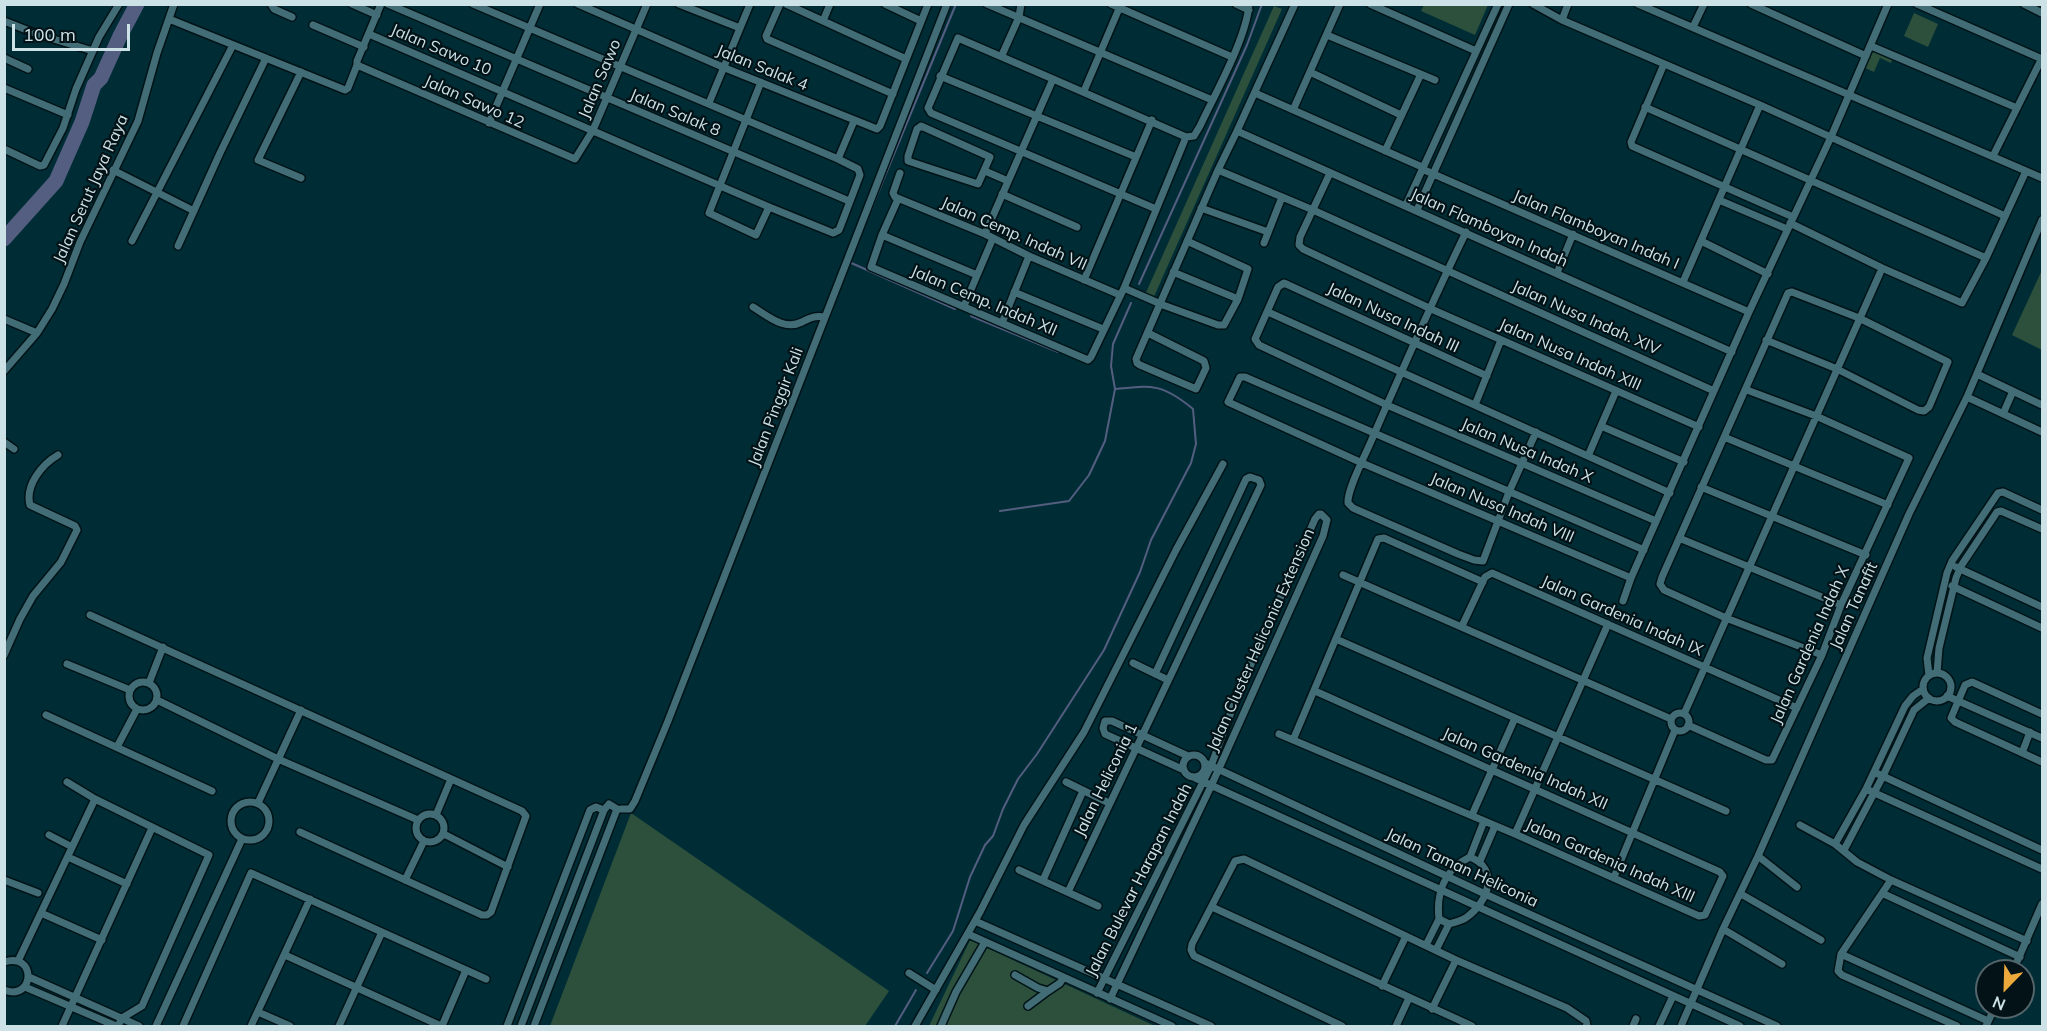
<!DOCTYPE html>
<html>
<head>
<meta charset="utf-8">
<style>
	body { margin:0 }
	#map { position:relative; width:2047px; height:1031px; overflow:hidden; background:#002d35; font-family:Mulish,sans-serif }
	canvas { display:block }
	.frame { position:absolute; inset:0; border:6px solid #cce2e7; pointer-events:none }
	.north { position:absolute; left:1975px; top:959px; width:60px; height:60px; box-sizing:border-box; background:#031216; border:2px solid #53656a; border-radius:50%; rotate:203deg; font-size:16px; font-weight:700; line-height:24px; text-align:center; color:#cce2e7 }
	.north::after { content:''; display:block; margin:auto; width:21px; height:27px; background:#eda83c; clip-path:polygon(50% 0,100% 100%,50% 72%,0 100%) }
	.scale { position:absolute; left:12px; top:24px; width:118px; height:27px; box-sizing:border-box; border:3px solid #cce2e7; border-top:0; padding-left:8px; font-size:18px; line-height:21px; white-space:nowrap; color:#cce2e7; -webkit-text-stroke:4px #031216; paint-order:stroke }
</style>
</head>
<body>
<div id="map">
<canvas width="2047" height="1031"></canvas>
<div class="frame"></div>
<div class="north">N</div>
<div class="scale">100 m</div>
</div>
<script>
const c = document.querySelector('canvas').getContext('2d');
c.lineJoin = 'round';
function fillPath(path, color) { c.fillStyle = color; c.fill(path, 'evenodd'); }
function stroke(path, color, width, dash) { c.strokeStyle = color; c.lineWidth = width; c.lineCap = dash ? 'butt' : 'round'; c.setLineDash(dash || []); c.stroke(path); }
function drawText(font, color, halo, rows, align = 'center') {
  c.font = font + ' Mulish,sans-serif'; c.lineWidth = 4.5; c.setLineDash([]); c.textBaseline = 'middle'; c.strokeStyle = halo; c.fillStyle = color; for (const [text, x, y, turn = 0] of rows) {
    c.save(); c.translate(x, y); c.rotate((+turn || 0) * Math.PI / 180); c.textAlign = isNaN(turn) ? turn : align; if (halo) c.strokeText(text, 0, 0); c.fillText(text, 0, 0); c.restore();
  }
}
const green = new Path2D(`
	M1424 5V4L1488 5 1475 35 1421 11Z
	M1274 6 1282 9 1152 301 1144 297Z
	M1914 13 1938 24 1928 47 1904 36Z
	M1871 47 1893 57 1891 63 1880 58 1874 72 1863 67Z
	M2042 270V350L2012 335Z
	M631 813 889 991 865 1026H550Z
	M970 940 1155 1026H929Z`);
const stream = new Path2D(`
	M863 229 956 4
	M849 262 955 309
	M1139 284 1247 45 1262 4
	M971 316 1058 352
	M1000 511 1069 501 1089 475 1105 441 1115 389 1111 366 1113 344 1131 303
	M927 973 953 931 970 877 985 845 993 836 1003 809 1018 779 1037 754 1104 650 1140 572 1151 540 1191 463 1196 444 1193 409C1163 384 1153 385 1115 389
	M895 1026 916 990`);
const river = new Path2D(`
	M4 239 56 181 82 122 94 85 101 78 120 36 137 4`);
const street = new Path2D(`
	M271 4 274 9 292 17
	M352 4 377 15
	M381 4 357 61V65L575 159 593 130 647 4
	M388 4 849 201
	M578 4 725 68 877 129 880 126 928 4
	M679 4 740 28
	M780 4 766 36 767 39 893 94
	M786 4 906 59
	M885 4 921 21
	M987 4 1212 100
	M1111 4 1232 57
	M1236 4 1249 10
	M1370 4 1476 51
	M1533 4 1562 20 1760 105 2005 216
	M1638 4 2026 171 1986 258 1962 303 1882 268 1790 223
	M1751 4 1866 56
	M1917 4 2042 59
	M2024 4 2042 13
	M169 19 345 90 348 88 357 65
	M1562 20 1568 4
	M4 21 37 34 93 51
	M823 21 830 4
	M313 25 364 47
	M1693 27 1704 4
	M369 34 769 207 833 233 839 230 860 175 858 169 838 159 473 4
	M1327 35 1435 80
	M1871 46 2017 108
	M1002 55 1019 17 1021 4
	M4 58 28 69
	M1664 64 1631 142 1632 146 1793 217
	M1310 72 1401 115
	M940 76 1136 157
	M1053 79 958 38 928 108 931 113 1156 209
	M761 82 709 213 756 235 769 207
	M4 88 68 115
	M1084 91 1121 4
	M1255 93 1422 167
	M709 103 750 4
	M1645 107 1986 258
	M1293 110 1340 4
	M489 123 540 4
	M921 126 990 157 978 184 908 161V156L917 129Z
	M1237 131 1732 352
	M4 149 40 166 44 165 63 128 76 89 99 37 119 4
	M1385 151 1420 76
	M1993 156 2042 58
	M838 159 854 121
	M1422 169 1749 312
	M113 170 194 211
	M1218 170 1313 210 1714 391
	M985 171 1008 181
	M2026 171 2042 178
	M900 173 893 193 895 197 985 234 1029 256 1120 295
	M1330 173 1300 237 1299 245 1303 249 1429 308 1699 427
	M301 178 258 160 301 72
	M1002 194 1077 227
	M898 199 882 235 871 267 1088 360 1091 357 1124 288 1186 137 1194 136 1200 126C1215 94 1247 37 1249 4
	M1719 200 1787 229
	M1406 205 1498 4
	M1201 208 1268 232
	M1417 210 1509 4
	M1466 232C1433 300 1402 370 1372 439 1366 454 1347 489 1348 503L1353 508 1458 554 1474 560 1483 561 1509 492 1536 432
	M985 234 1053 79 1186 137
	M882 235 977 275
	M132 241 233 45
	M1701 241 1768 274
	M1264 243 1282 197
	M178 246 220 153 266 58
	M1173 272 1238 299
	M1557 273 1573 234
	M1084 280 1152 120
	M1683 282 1760 105
	M1124 288 1163 305 1218 325H1224L1238 299 1248 269 1187 241
	M1014 292 1103 329
	M964 306 993 238
	M753 307C768 316 784 331 802 322 810 318 815 315 825 317
	M1268 312 1670 493
	M4 319 37 333
	M1002 323 1029 256
	M1148 333 1204 361 1206 368 1196 389 1140 365 1137 363 1136 359 1218 170 1237 131 1295 4
	M1766 340 1837 369 1918 410 1924 411 1929 407 1948 362 1859 318 1792 292 1788 293 1662 577 1660 584 1664 590 1726 618 1822 655
	M4 371 37 333 52 309 64 284 80 242 138 121 157 53 174 4
	M1977 374 2042 405
	M1487 376 1284 283 1278 287 1255 339 1259 345 1387 405 1656 521
	M1967 397 2042 432
	M1475 405 1501 340
	M2003 414 2013 391
	M1601 426 1684 462
	M1724 437 1888 505
	M4 442 14 449
	M1588 456 1616 391
	M1701 487 1866 555
	M1679 538 1841 605
	M1956 567 2042 607
	M1343 575 1671 719
	M1631 578 1362 463 1228 402 1240 377H1245L1644 550
	M1952 586 2042 628
	M1623 601 1631 578 1749 312 1831 137 1888 4
	M90 615 522 811 526 816 491 912 487 915H482L300 832
	M1462 626 1485 577 1492 573 1797 708
	M1336 639 1726 811
	M4 655 20 619 33 596 61 562 77 530 75 526 30 505C25 486 41 465 58 455
	M1133 663 1168 680
	M67 664 130 690
	M1937 673 1939 648 1956 578 1961 566 1997 512 2001 511 2042 529
	M1923 687a14 14 0 1 1 28 0a14 14 0 1 1-28 0Z
	M1929 675 1927 658 1947 573 1952 561 1998 493 2003 492 2042 510
	M129 696a14 14 0 1 1 28 0a14 14 0 1 1-28 0Z
	M149 683 163 647
	M1947 696 2042 738
	M157 700 278 759 418 820
	M1671 722a9 9 0 1 1 18 0a9 9 0 1 1-18 0Z
	M1684 714 1880 273
	M2042 714 1972 682 1965 685 1951 718 1955 722 2042 762
	M46 715 212 791
	M1688 725 1766 760H1772L1822 655 1841 605 1909 458 1816 416 1747 390
	M1279 734 1515 834 1699 916 1705 915 1723 876 1720 872 1315 691
	M1293 740 1378 539 1384 538 1483 582
	M117 747 137 709
	M2022 753 2030 732
	M1183 766a11 11 0 1 1 22 0a11 11 0 1 1-22 0Z
	M1205 763 1485 894 1777 1026
	M1184 770 1105 734 1103 728 1105 721H1112L1188 756
	M1874 772 2042 850
	M1193 777 1740 1026
	M67 782 95 799 209 855 142 1006 122 1018 118 1026
	M1066 782 1109 803
	M1866 789 2042 869
	M231 821a19 19 0 1 1 38 0a19 19 0 1 1-38 0Z
	M258 803 301 710
	M621 809H630L635 801 668 721 947 4
	M416 828a14 14 0 1 1 28 0a14 14 0 1 1-28 0Z
	M436 815 451 779
	M1472 815 1515 718
	M1800 825 1835 844 1857 862 1891 880 2027 941
	M444 834 508 867
	M1515 834 1608 624
	M49 835 72 847
	M1835 844 1866 789 1905 706 1913 696 1923 689
	M1844 850 1883 776 1914 710 1929 698
	M1758 856 1797 887
	M68 857 127 884
	M1470 857C1500 869 1488 902 1467 917 1462 921 1455 922 1449 924L1439 919C1436 892 1445 869 1470 857Z
	M1470 857 1484 821
	M1480 861 1495 826
	M1019 870 1098 906
	M1614 877 1675 730
	M4 880 38 893
	M405 880 424 841
	M1043 880 1083 791
	M1891 880 1841 954 1838 971 1842 975 1957 1026
	M1068 892 1261 485 1259 480 1250 477 1246 479 1155 674
	M1741 894 1821 940
	M1884 894 2020 957
	M1212 907 1472 1026
	M41 913 102 940
	M975 921 1211 1026
	M1723 929 1782 964
	M968 934 1172 1026
	M1426 945 1439 919
	M1436 950 1449 924
	M1841 954 1988 1021
	M285 955 441 1026
	M18 961 95 799
	M4 962C37 951 35 1002 4 990
	M2013 971 2042 904
	M909 973 936 990
	M1015 975 1038 988 1048 991 1060 983 1063 978
	M29 977 139 1026
	M1382 986 1406 936
	M25 987 116 1026
	M1097 993 1211 766 1237 696 1315 519 1319 514H1321L1327 520 1323 536 1212 784 1110 999
	M1028 1006 1048 991
	M1432 1009 1456 960
	M258 1012 290 1026
	M62 1026 152 828
	M156 1026 242 839
	M183 1026 251 873 486 979
	M251 1026 310 899
	M339 1026 382 932
	M442 1026 466 970
	M507 1026 590 810 596 807 604 810
	M521 1026 604 810 609 804 617 809 534 1026
	M915 1026 980 912 1024 825 1084 732 1176 550 1223 464
	M941 1026 956 992 985 942
	M1342 1026 1194 956 1191 950 1192 944 1235 861 1244 859 1456 960 1567 1008 1586 1021 1587 1026
	M1396 1026 1409 998
	M1633 1026 1636 1019
	M1659 1026 1673 996
	M1681 1026 1723 929 1758 856 1909 514 1967 397 2042 220
	M1986 1026 1995 1007`);
const streetNames = [
	["Jalan Sawo 10",441,50,23],
	["Jalan Salak 4",762,68,22],
	["Jalan Sawo",600,79,-67],
	["Jalan Sawo 12",474,102,24],
	["Jalan Salak 8",675,113,23],
	["Jalan Serut Jaya Raya",91,189,-66],
	["Jalan Flamboyan Indah",1489,228,24],
	["Jalan Flamboyan Indah I",1596,230,23],
	["Jalan Cemp. Indah VII",1014,234,24],
	["Jalan Cemp. Indah XII",984,301,23],
	["Jalan Nusa Indah III",1393,318,25],
	["Jalan Nusa Indah. XIV",1586,318,24],
	["Jalan Nusa Indah XIII",1570,355,24],
	["Jalan Pinggir Kali",776,407,-69],
	["Jalan Nusa Indah X",1527,451,23],
	["Jalan Nusa Indah VIII",1502,508,23],
	["Jalan Tanafit",1854,606,-66],
	["Jalan Gardenia Indah IX",1622,616,24],
	["Jalan Cluster Heliconia Extension",1261,640,-66],
	["Jalan Gardenia Indah X",1810,645,-66],
	["Jalan Gardenia Indah XII",1525,769,24],
	["Jalan Heliconia 1",1106,780,-64],
	["Jalan Gardenia Indah XIII",1610,861,24],
	["Jalan Taman Heliconia",1462,868,25],
	["Jalan Bulevar Harapan Indah",1139,880,-63]
];
fillPath(green, '#2c503c');
stroke(stream, '#535e81', 2);
stroke(river, '#535e81', 15);
stroke(street, '#001317', 10);
stroke(street, '#436d76', 7);
drawText('16px', '#cce2e7', '#031216', streetNames);
</script>
</body>
</html>
